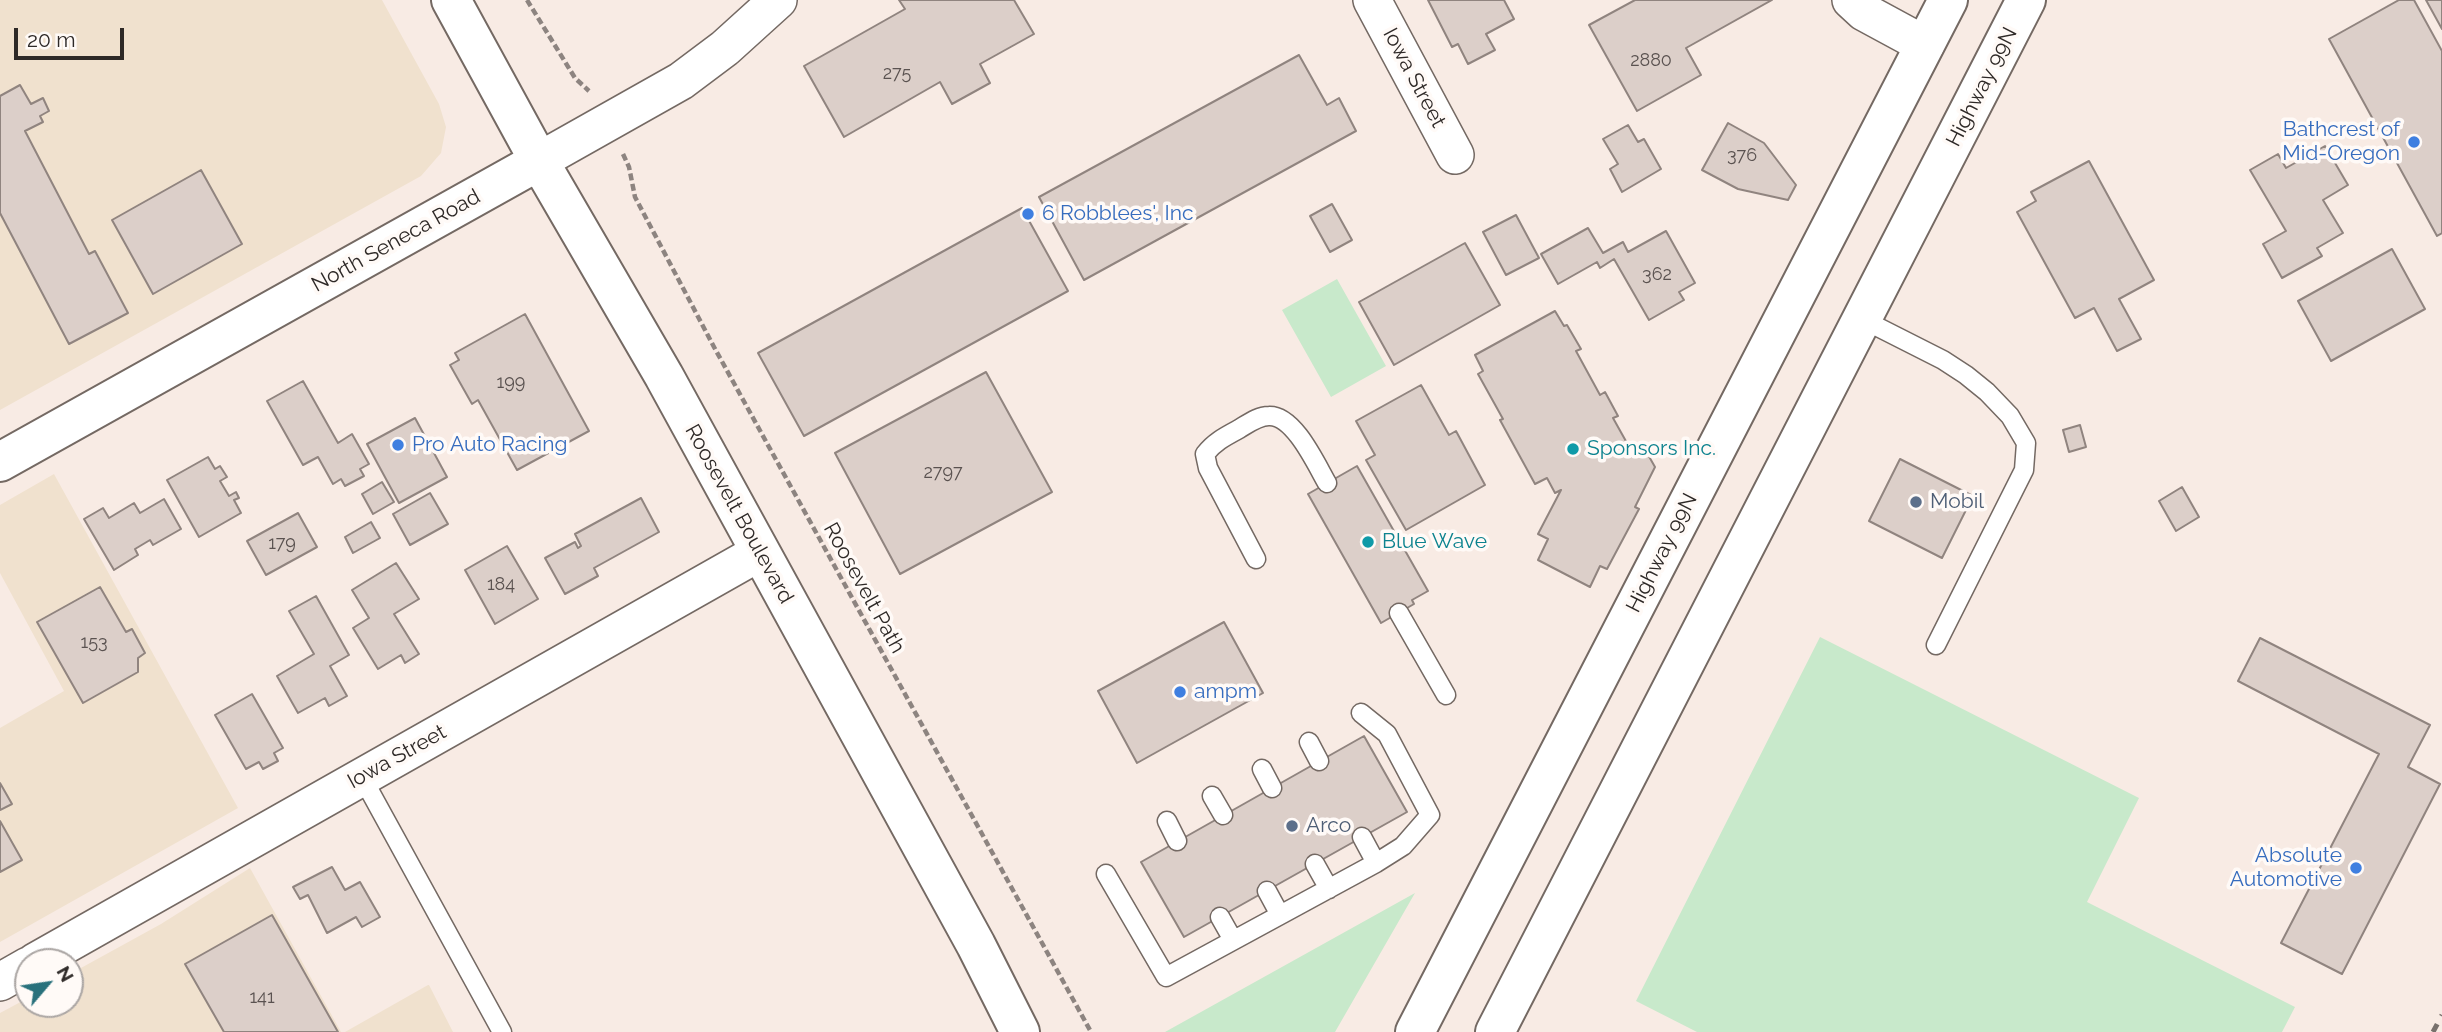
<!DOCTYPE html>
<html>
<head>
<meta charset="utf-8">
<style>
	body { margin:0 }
	#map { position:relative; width:2442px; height:1032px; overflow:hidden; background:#f8ebe4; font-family:Raleway,sans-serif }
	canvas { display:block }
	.north { position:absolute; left:14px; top:948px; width:70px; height:70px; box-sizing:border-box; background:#fffaf7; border:2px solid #aba6a4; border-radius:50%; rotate:61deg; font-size:19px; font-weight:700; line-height:28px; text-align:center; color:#2e2927 }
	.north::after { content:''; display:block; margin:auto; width:24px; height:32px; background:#29717c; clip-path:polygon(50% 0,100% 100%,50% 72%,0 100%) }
	.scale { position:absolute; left:14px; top:28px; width:110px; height:32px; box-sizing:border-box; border:4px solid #2e2927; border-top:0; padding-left:9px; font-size:21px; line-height:24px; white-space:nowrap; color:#2e2927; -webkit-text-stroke:5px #fffaf7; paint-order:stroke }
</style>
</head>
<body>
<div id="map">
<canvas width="2442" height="1032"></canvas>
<div class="north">N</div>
<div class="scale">20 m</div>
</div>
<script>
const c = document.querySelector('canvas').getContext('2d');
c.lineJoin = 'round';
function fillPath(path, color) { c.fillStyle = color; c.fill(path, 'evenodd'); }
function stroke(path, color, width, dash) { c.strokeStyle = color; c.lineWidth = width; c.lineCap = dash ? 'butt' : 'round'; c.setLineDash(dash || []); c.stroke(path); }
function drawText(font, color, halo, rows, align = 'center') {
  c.font = font + ' Raleway,sans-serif'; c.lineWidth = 7; c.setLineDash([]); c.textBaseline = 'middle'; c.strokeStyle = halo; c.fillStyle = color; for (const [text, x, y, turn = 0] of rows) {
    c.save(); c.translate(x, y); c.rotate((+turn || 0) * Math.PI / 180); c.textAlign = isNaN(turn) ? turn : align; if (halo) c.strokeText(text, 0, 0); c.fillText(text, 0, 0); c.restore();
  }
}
const industrial = new Path2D(`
	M0 0H382L439 104 446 127 441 153 421 176 0 410Z
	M54 474 238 808 0 942V728L64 691 0 573V505Z
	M250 868 341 1032H0V1013L28 998V1004H70V974L161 924Z
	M429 985 453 1032H345L428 985Z`);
const green = new Path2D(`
	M1337 279 1386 366 1331 397 1282 310Z
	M1820 637 2139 798 2087 902 2295 1007 2282 1032H1697L1636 1001Z
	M1415 893 1335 1032H1165Z`);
const building = new Path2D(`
	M899 0H1014L1034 34 980 64 990 83 952 104 940 82 844 137 804 66 905 9Z
	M1428 0H1504L1514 19 1486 34 1495 50 1468 64 1458 44 1452 47Z
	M1635 0H1772L1686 48 1701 75 1637 111 1589 25Z
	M2399 0H2414L2442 51V233L2437 236 2329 39Z
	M2426 0H2442V29Z
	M1299 55 1327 105 1339 98 1356 131 1084 280 1039 197Z
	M20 85 31 104 43 98 49 111 40 116 43 122 25 131 89 254 95 251 128 313 69 344 0 213V96Z
	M1728 123 1764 143 1796 185 1788 200 1738 189 1702 170Z
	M1628 125 1638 142 1644 139 1661 169 1622 192 1610 169 1618 164 1603 139Z
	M2325 146 2348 185 2323 200 2343 233 2317 248 2322 256 2282 278 2263 244 2286 231 2250 170 2278 154 2286 168Z
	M2089 161 2154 280 2119 299 2141 339 2117 351 2094 308 2075 318 2017 212 2036 201 2031 192Z
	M201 170 242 244 153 294 112 220Z
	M1332 204 1352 240 1330 252 1310 216Z
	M1022 208 1068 291 804 436 758 353Z
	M1516 215 1539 258 1506 275 1483 232Z
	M1588 228 1603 253 1623 242 1628 252 1666 231 1695 283 1679 292 1684 300 1649 320 1614 259 1600 268 1597 262 1558 284 1541 254Z
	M1465 243 1500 305 1394 365 1359 302Z
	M2392 249 2425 309 2331 361 2298 301Z
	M1555 311 1564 326 1567 325 1581 349 1576 351 1600 395 1605 392 1618 416 1613 418 1632 452 1643 446 1655 467 1635 507 1639 509 1607 569 1600 566 1590 587 1538 560 1548 539 1538 534 1561 490 1555 493 1547 478 1535 484 1500 420 1503 419 1478 374 1483 371 1475 355Z
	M525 314 589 431 517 470 478 400 472 404 450 365 459 360 455 353Z
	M986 372 1052 492 900 574 835 453Z
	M303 381 338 443 352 434 369 464 360 469 364 476 345 486 341 479 333 484 318 457 303 465 267 401Z
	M1421 385 1449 435 1456 431 1485 485 1406 530 1366 460 1375 455 1356 421Z
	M415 418 447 477 399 503 367 444Z
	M2080 425 2086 447 2069 452 2063 430Z
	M208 457 215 469 220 466 227 477 220 481 229 496 236 492 239 498 234 500 241 513 199 537 167 480Z
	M1900 459 1973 496 1942 558 1869 521Z
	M1357 466 1428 591 1412 600 1414 604 1381 623 1308 494Z
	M382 482 394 502 373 514 362 494Z
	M2182 487 2199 517 2176 531 2159 501Z
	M430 493 448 524 410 545 393 514Z
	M641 498 659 532 594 568 598 576 565 594 545 558 575 542 578 548 581 546 575 534Z
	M164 499 181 529 153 545 150 540 135 549 138 555 114 570 84 519 103 508 109 518 134 503 140 513Z
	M298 513 317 547 266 575 247 541Z
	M371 522 380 538 353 553 345 537Z
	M507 546 538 599 495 624 465 570Z
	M396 563 419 599 394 614 419 654 405 663 401 655 378 669 353 628 369 618 352 590Z
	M100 587 126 632 132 629 145 653 138 658V672L83 703 37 622Z
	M316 596 349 655 330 666 347 696 329 706 325 698 298 713 277 676 314 654 289 611Z
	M1224 622 1263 693 1137 763 1098 691Z
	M2260 638 2430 725 2408 767 2440 784 2342 974 2281 943 2379 754 2238 681Z
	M252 694 283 748 274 753 278 761 263 769 259 762 246 769 215 715Z
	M1364 736 1407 812 1184 937 1141 862Z
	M0 783 12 804 0 810Z
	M0 821 22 860 0 872Z
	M332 867 345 890 360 882 380 917 362 927 356 917 327 933 308 895 300 899 293 887Z
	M272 915 338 1032H224L185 964Z`);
const path = new Path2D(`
	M527 0 575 78 589 91
	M623 154 629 167 635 197 714 347 1091 1032`);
const service = new Path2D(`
	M1862 319 1943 360 1966 375 1987 392 2010 416 2026 443 2024 470 1936 645
	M1256 559 1208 468 1205 454C1214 442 1226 436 1239 429 1249 423 1258 416 1269 416 1294 415 1316 464 1327 483
	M1399 613 1446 695
	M1309 742 1319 761
	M1262 769 1272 788
	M362 777 502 1032
	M1212 796 1223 815
	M1167 821 1177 841
	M1362 837 1376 863
	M1315 864 1329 889
	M1106 874 1166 977 1376 863 1403 846 1430 815 1387 734 1361 713
	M1267 891 1280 915
	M1220 917 1233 940`);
const minor = new Path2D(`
	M1372 0 1455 155
	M1851 0 1864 12 1925 45
	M539 161 681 81 725 48 778 0
	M35 962 760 552
	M0 982 28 966`);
const secondary = new Path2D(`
	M451 0 539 161 664 376 976 945 1020 1032
	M0 462 539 161`);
const primary = new Path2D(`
	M1415 1032 1948 0
	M1495 1032 2026 0`);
const rail = new Path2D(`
	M2433 1032 2442 1015`);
const markers = [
	[2414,142,7,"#3f7fe0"],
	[1028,214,7,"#3f7fe0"],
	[398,445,7,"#3f7fe0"],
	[1573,449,7,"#0f9aa8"],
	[1916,502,7,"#5c6f8a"],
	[1368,542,7,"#0f9aa8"],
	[1180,692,7,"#3f7fe0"],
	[1292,826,7,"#5c6f8a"],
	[2356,868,7,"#3f7fe0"]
];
const numberNames = [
	["2880",1651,61],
	["275",897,74],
	["376",1742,156],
	["362",1657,275],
	["199",511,383],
	["2797",943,473],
	["179",282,544],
	["184",501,585],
	["153",94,643],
	["141",262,998]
];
const streetNames = [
	["Iowa Street",1414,78,62],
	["Highway 99N",1982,87,-63],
	["North Seneca Road",396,241,-29],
	["Roosevelt Boulevard",739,514,61],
	["Highway 99N",1662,553,-63],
	["Roosevelt Path",864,588,61],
	["Iowa Street",397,757,-29]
];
const shopNames = [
	["Bathcrest of",2400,130,"right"],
	["Mid-Oregon",2400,154,"right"],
	["6 Robblees', Inc",1042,214],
	["Pro Auto Racing",412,445],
	["ampm",1194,692],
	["Absolute",2342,856,"right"],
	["Automotive",2342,880,"right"]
];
const cultureNames = [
	["Sponsors Inc.",1587,449],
	["Blue Wave",1382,542]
];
const serviceNames = [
	["Mobil",1930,502],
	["Arco",1306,826]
];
fillPath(industrial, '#f0e1ce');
fillPath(green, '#c8e9cb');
fillPath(building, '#dccfc9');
stroke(building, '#90847f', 2);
stroke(service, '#746963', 21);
stroke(minor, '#746963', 40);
stroke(secondary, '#746963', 42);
stroke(primary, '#746963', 42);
stroke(path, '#8d8480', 4.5, [7, 3.5]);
stroke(service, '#fff', 18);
stroke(minor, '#fff', 37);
stroke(secondary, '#fff', 38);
stroke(primary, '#fff', 38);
stroke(rail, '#78706c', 5, [9, 9]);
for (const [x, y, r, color] of markers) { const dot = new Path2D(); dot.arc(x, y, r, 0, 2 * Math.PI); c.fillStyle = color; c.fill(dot); stroke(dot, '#fffaf7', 2.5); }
drawText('18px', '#5a5250', null, numberNames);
drawText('21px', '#2e2927', '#fffaf7', streetNames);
drawText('21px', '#366cbe', '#fffaf7', shopNames, 'left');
drawText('21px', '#0d838f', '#fffaf7', cultureNames, 'left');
drawText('21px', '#4e5e75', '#fffaf7', serviceNames, 'left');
</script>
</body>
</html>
